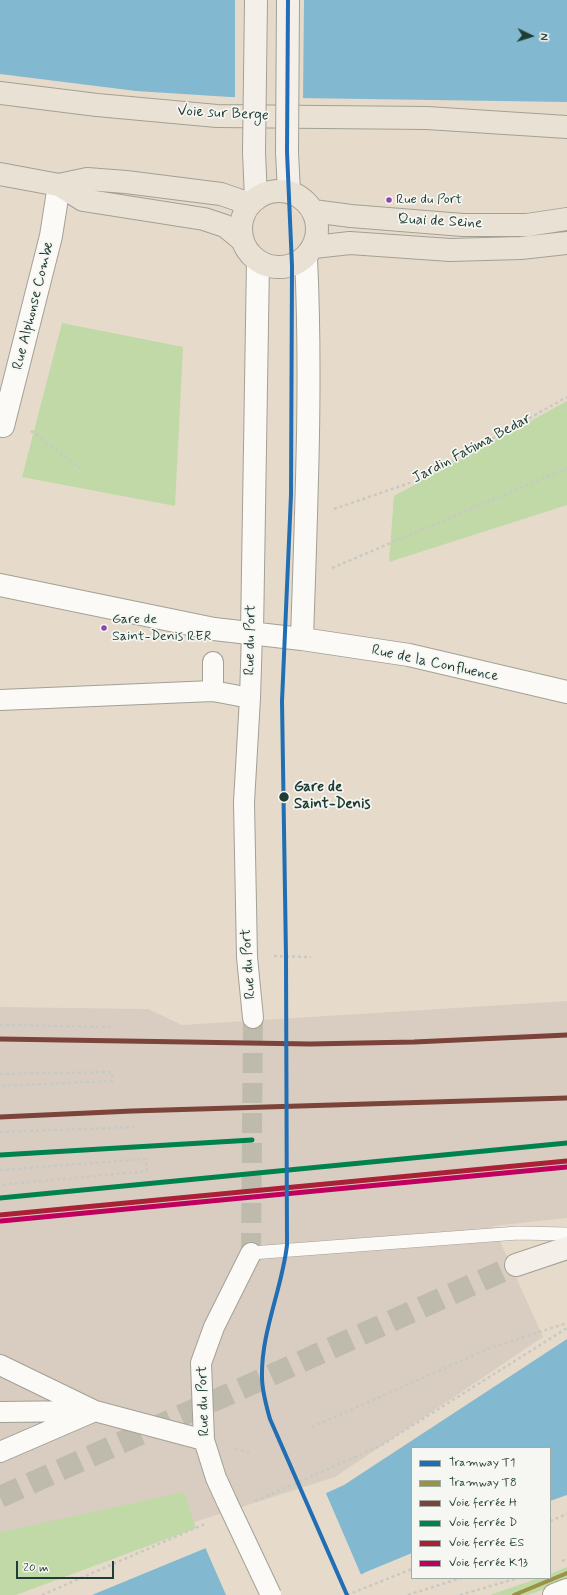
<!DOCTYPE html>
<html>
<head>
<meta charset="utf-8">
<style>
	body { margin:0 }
	#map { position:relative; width:567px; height:1595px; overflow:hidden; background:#e6dbca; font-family:Mynerve,sans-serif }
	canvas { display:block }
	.legend { position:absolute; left:411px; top:1447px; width:140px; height:132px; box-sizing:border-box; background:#f6f6f2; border:1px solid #a0aca6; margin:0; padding:5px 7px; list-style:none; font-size:12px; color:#1f3d34 }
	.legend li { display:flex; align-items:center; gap:8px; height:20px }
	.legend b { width:20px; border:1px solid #a0aca6 }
	.north { position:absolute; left:511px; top:16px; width:40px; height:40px; -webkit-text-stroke:3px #f6f6f2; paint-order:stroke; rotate:94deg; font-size:11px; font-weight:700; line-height:16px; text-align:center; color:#1f3d34 }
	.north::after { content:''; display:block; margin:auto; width:14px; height:18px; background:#1f3d34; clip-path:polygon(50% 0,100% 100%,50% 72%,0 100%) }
	.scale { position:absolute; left:16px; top:1561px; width:98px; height:18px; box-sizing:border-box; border:2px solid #1f3d34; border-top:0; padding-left:5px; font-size:12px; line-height:14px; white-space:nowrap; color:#1f3d34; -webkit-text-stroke:3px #f6f6f2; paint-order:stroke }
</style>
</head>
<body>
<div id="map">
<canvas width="567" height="1595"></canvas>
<ul class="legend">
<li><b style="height:5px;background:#216eb4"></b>Tramway T1</li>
<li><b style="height:5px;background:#9b9342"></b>Tramway T8</li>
<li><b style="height:5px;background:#7b4339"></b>Voie ferrée H</li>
<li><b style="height:5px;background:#00824e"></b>Voie ferrée D</li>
<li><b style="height:5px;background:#aa2135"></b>Voie ferrée ES</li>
<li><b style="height:5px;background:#bf005f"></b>Voie ferrée K13</li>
</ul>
<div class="north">N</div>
<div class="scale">20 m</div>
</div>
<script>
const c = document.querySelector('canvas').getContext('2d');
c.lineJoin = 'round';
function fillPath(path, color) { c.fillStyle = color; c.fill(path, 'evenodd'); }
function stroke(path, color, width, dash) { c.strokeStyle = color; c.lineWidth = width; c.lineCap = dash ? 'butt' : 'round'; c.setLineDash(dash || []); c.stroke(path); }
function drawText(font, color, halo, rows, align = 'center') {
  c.font = font + ' Mynerve,sans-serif'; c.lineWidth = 3.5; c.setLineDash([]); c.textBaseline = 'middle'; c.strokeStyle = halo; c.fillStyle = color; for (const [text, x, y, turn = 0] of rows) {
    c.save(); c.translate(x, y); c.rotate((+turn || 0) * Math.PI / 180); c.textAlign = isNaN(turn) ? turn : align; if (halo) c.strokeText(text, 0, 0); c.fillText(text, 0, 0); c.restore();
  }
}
const industrial = new Path2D(`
	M567 1001V1218L493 1226 543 1337 335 1477 132 1542 0 1595V1007L148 1009 182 1025Z`);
const green = new Path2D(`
	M62 323 183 347 175 506 22 477Z
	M567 401V505L389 562 394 496Z
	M184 1492 196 1528 16 1595H0V1532Z
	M567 1567V1581L528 1595H490L539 1578H550V1574Z`);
const water = new Path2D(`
	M0 0H567V102L230 97 136 91 0 74Z
	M567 1339V1495L550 1501V1448H412V1553L366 1572 322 1595H92L206 1548 344 1485Z`);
const pier = new Path2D(`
	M235 0H304L303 101 235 100Z
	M325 1491 362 1577 326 1595H226L205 1547Z`);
const pedestrianTunnel = new Path2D(`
	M251 1253 253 1018`);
const secondaryTunnel = new Path2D(`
	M0 1497 516 1265`);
const path = new Path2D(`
	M31 431 80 468
	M334 509 421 479 567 397
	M332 568 567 468
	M274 956 311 957
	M0 1025 113 1027
	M0 1074 112 1072V1081L0 1086
	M0 1132 138 1127
	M0 1170 146 1159 147 1171 0 1185
	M312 1427 490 1348 567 1323
	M235 1449 250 1453
	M255 1501 380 1446 567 1328
	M550 1521 567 1514
	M562 1561 567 1559
	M42 1595 207 1523
	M347 1595 412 1569
	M408 1595 461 1578
	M460 1595 518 1578`);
const service = new Path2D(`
	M251 1253 518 1233 567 1234`);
const pedestrian = new Path2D(`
	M252 633 250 698 244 802 247 957 253 1018
	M213 662V691
	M0 700 213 691 250 698
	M0 1365 95 1411
	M0 1412 85 1411
	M0 1452 95 1411 204 1440
	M227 1502 216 1478 204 1440 201 1363 214 1327 251 1253`);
const minor = new Path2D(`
	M3 426 51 236 59 185
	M0 585 214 629 302 639 409 655 567 692
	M252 633 258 261
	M302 639C306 512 312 384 306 258
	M554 1595 567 1590`);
const secondary = new Path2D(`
	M254 152 256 199
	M287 152 289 192
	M516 1265 567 1248`);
const primary = new Path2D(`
	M0 93 97 105 217 116 427 118 567 127
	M0 174 59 185 83 200 204 219 225 226 242 240
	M59 185 87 179 126 182 221 194 250 204
	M241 229a38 38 0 1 1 76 0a38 38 0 1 1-76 0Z
	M313 211 351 216 463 225H527L567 219
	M314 247 350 243 450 250 521 248 567 243`);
const pedestrianBridge = new Path2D(`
	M227 1502 271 1595`);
const secondaryBridge = new Path2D(`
	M254 152 256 0
	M287 152 288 0`);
const rail1 = new Path2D(`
	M0 1039 310 1044 414 1042 567 1035
	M0 1117 132 1111 567 1098`);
const rail2 = new Path2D(`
	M0 1155 252 1140
	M0 1198 567 1143`);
const rail3 = new Path2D(`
	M0 1215 567 1161`);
const rail4 = new Path2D(`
	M1 1221 567 1167`);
const tram1 = new Path2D(`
	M288 0 287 152 292 266 291 495 282 701 286 957 287 1245C282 1289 261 1332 262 1377 262 1391 266 1405 270 1419L347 1595`);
const tram2 = new Path2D(`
	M514 1595 567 1573`);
const markers = [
	[389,200,3.5,"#8e44ad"],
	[104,628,3.5,"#8e44ad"],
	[284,797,5.5,"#1f3d34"]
];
const busNames = [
	["Rue du Port",396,200],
	["Gare de",112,620],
	["Saint-Denis RER",112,637]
];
const streetNames = [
	["Voie sur Berge",223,114,3],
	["Quai de Seine",440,222,3],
	["Rue Alphonse Combe",34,306,-76],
	["Jardin Fatima Bedar",472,449,-28],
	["Rue du Port",251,640,-89],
	["Rue de la Confluence",435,664,12],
	["Rue du Port",249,964,-94],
	["Rue du Port",204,1401,-92]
];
const stopNames = [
	["Gare de",294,788],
	["Saint-Denis",294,805]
];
fillPath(industrial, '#d9cdc1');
fillPath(green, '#c0d9a7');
fillPath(water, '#82b8d0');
fillPath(pier, '#e6dbca');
stroke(pedestrianTunnel, '#bebbac', 20, [20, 10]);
stroke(secondaryTunnel, '#bebbac', 22, [22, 11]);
stroke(service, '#a2a095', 14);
stroke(pedestrian, '#a2a095', 22);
stroke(minor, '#a2a095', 24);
stroke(secondary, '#a2a095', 24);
stroke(primary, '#a2a095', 24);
stroke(path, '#c9c9c4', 2.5, [3, 3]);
stroke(service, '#fbfaf7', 13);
stroke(pedestrian, '#fbfaf7', 20);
stroke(minor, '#fbfaf7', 22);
stroke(secondary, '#f4f0e9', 22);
stroke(primary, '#eae1d5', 22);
stroke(pedestrianBridge, '#a2a095', 22, []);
stroke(secondaryBridge, '#a2a095', 24, []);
stroke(pedestrianBridge, '#fbfaf7', 20);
stroke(secondaryBridge, '#f4f0e9', 22);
stroke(rail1, '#7b4339', 5);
stroke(rail2, '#00824e', 5);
stroke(rail3, '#aa2135', 5);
stroke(rail4, '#bf005f', 5);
stroke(tram1, '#216eb4', 4);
stroke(tram2, '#9b9342', 4);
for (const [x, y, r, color] of markers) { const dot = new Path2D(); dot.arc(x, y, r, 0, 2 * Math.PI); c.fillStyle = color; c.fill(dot); stroke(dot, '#f6f6f2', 1.5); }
drawText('14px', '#1f3d34', '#f6f6f2', busNames, 'left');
drawText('15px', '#1f3d34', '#f6f6f2', streetNames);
drawText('bold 15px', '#1f3d34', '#f6f6f2', stopNames, 'left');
</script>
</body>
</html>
